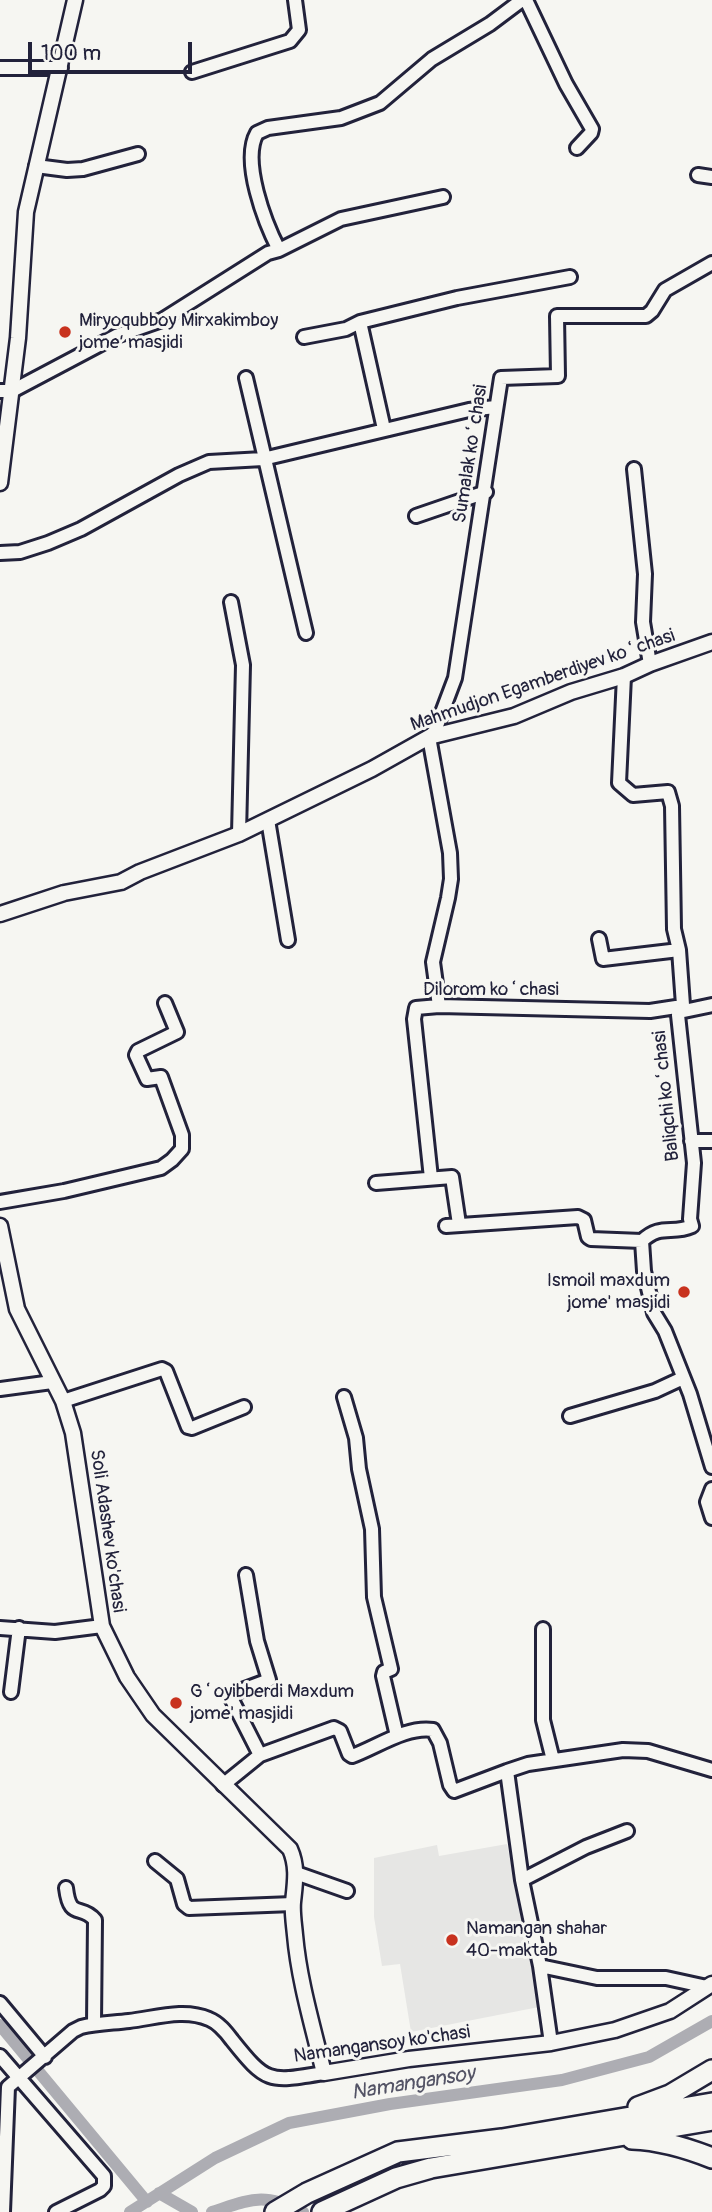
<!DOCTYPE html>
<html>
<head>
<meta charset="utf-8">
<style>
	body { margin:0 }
	#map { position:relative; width:712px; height:2212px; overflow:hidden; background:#f6f6f2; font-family:Pangolin,sans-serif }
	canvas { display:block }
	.scale { position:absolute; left:28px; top:42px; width:164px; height:32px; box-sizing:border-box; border:4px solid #22223b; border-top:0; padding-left:9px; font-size:21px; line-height:24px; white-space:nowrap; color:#22223b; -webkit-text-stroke:5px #f6f6f2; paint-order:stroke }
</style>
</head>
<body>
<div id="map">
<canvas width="712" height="2212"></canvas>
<div class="scale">100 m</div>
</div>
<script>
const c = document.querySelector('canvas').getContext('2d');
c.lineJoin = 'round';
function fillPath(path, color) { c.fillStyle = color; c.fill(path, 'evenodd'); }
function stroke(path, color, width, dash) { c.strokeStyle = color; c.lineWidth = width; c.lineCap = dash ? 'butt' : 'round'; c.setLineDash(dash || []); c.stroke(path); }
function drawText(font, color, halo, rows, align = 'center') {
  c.font = font + ' Pangolin,sans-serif'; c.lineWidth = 6; c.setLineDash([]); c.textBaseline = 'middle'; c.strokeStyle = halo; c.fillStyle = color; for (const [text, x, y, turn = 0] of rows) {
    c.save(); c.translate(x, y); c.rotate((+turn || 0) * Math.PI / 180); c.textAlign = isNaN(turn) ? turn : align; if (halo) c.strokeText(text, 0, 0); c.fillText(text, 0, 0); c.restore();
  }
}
const built = new Path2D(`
	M507 1844 539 2007 411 2032 400 1964 382 1966 374 1917V1858L437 1845 439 1856Z`);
const canal = new Path2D(`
	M0 2025 147 2202
	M159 2193 192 2212
	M130 2212 215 2158 289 2123 390 2104 562 2080 649 2057 712 2021
	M212 2212C252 2199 263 2192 303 2212`);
const minor = new Path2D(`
	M526 0 566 84 592 129 591 133 577 148
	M0 68H61
	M192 72 290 41 299 30 295 0
	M36 166 67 170 83 169 138 154
	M698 175 712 177
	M279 250 341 219 443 197
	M360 322 384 429
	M304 337 346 329 360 322 457 298 570 277
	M246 378 306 633
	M0 391H12L116 336 162 320 268 253 279 250C265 223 241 161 257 133L268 128 341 118 380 103 432 59 490 24 522 0
	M634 469 645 574 643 622 650 664
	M416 516 486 492
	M0 553 20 552 48 543 81 529 179 475 209 462 263 459 469 410 495 407
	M231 602 243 665 239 834
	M624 676 619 783 633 795 668 792 672 806 674 929 679 950 683 1005 678 1015 694 1163 690 1219 692 1226C672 1235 661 1223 642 1241L644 1271 654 1313 665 1331 690 1394 712 1467
	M268 820 288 940
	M599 939 603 959 679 950
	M439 1006 433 962 448 898 451 879 450 853 429 737 435 731 455 678 501 378 558 376 557 316H646L652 311 665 290 712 263
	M691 1141H712
	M431 1178 414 1019 416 1008 439 1006 650 1011 676 1007 684 1011 712 1005
	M376 1183 452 1177 459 1224
	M0 1202 64 1191 161 1168 172 1160 182 1149V1135L161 1077 147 1079 136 1055 138 1051 177 1032 165 1003
	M446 1226 578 1217 584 1220 588 1237 591 1239 642 1241
	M0 1389 52 1382
	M344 1397 356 1438 359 1469 372 1529 374 1597 391 1669 384 1672 383 1676 397 1736
	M63 1401 162 1369 166 1371 188 1427 192 1428 244 1407
	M570 1416 655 1391 683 1378
	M712 1489 707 1502 712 1518
	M246 1575 257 1641 269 1680 234 1693 231 1698 260 1755
	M0 1628 55 1632 102 1626
	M543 1629V1720L553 1760
	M11 1692 19 1628
	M507 1771 528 1764 623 1750 648 1751 712 1770
	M223 1785 260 1755 334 1728 340 1731 349 1754 352 1756C377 1747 406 1726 433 1730L440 1743 450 1785 454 1791 507 1771 522 1880 540 1966 551 2043
	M155 1861 177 1879 184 1904 189 1908 293 1904
	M296 1873 347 1891
	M522 1880 586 1847 627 1831
	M66 1888C70 1921 81 1903 95 1920L94 2024
	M540 1966 597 1978H666L707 1987
	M0 2003 45 2057
	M0 2056 104 2176V2186L100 2190 56 2212
	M3 2212 8 2087 73 2031 81 2027C97 2023 113 2023 129 2021 155 2018 184 2008 209 2019 219 2023 226 2032 232 2040 267 2084 269 2082 324 2073`);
const tertiary = new Path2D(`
	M0 483 18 338 26 212 75 0
	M0 914 64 893 121 882 140 872 239 834 372 769 429 737 514 716 571 692 624 676 650 664 712 642
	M0 1226 17 1309 63 1401 73 1433 102 1626 127 1677 153 1715 290 1849C298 1867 295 1883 293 1902 292 1912 294 1924 295 1935 299 1981 313 2027 324 2073L409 2059 551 2043 615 2030 670 2011 712 1984`);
const primary = new Path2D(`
	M638 2107 670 2095 712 2070
	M632 2139C659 2140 687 2148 712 2158
	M275 2212 307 2193 398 2152 502 2139 712 2103
	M322 2212 396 2178 431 2168 712 2120`);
const markers = [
	[65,332,7,"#c8321e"],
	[684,1292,7,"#c8321e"],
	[176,1703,7,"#c8321e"],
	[452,1940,7,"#c8321e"]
];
const poiNames = [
	["Miryoqubboy Mirxakimboy",79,321],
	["jome’ masjidi",79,343],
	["Ismoil maxdum",670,1281,"right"],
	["jome' masjidi",670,1303,"right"],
	["Gʻoyibberdi Maxdum",190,1692],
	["jome' masjidi",190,1714],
	["Namangan shahar",466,1929],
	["40-maktab",466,1951]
];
const streetNames = [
	["Sumalak koʻchasi",471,454,-81],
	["Mahmudjon Egamberdiyev koʻchasi",543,681,-19],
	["Dilorom koʻchasi",491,990],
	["Baliqchi koʻchasi",667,1096,-96],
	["Soli Adashev ko'chasi",107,1531,82],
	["Namangansoy ko'chasi",382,2045,-8]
];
const waterNames = [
	["Namangansoy",413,2084,-9]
];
fillPath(built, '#e6e6e4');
stroke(canal, '#adadb3', 12);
stroke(minor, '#22223b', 18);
stroke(tertiary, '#22223b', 19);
stroke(primary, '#22223b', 24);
stroke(minor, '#f6f6f2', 12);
stroke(tertiary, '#f6f6f2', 14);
stroke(primary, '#f6f6f2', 19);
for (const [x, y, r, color] of markers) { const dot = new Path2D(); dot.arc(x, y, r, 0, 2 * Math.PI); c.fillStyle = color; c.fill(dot); stroke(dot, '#f6f6f2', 2.5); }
drawText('19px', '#22223b', '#f6f6f2', poiNames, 'left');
drawText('19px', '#22223b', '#f6f6f2', streetNames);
drawText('italic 21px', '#535365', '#f6f6f2', waterNames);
</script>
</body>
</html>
